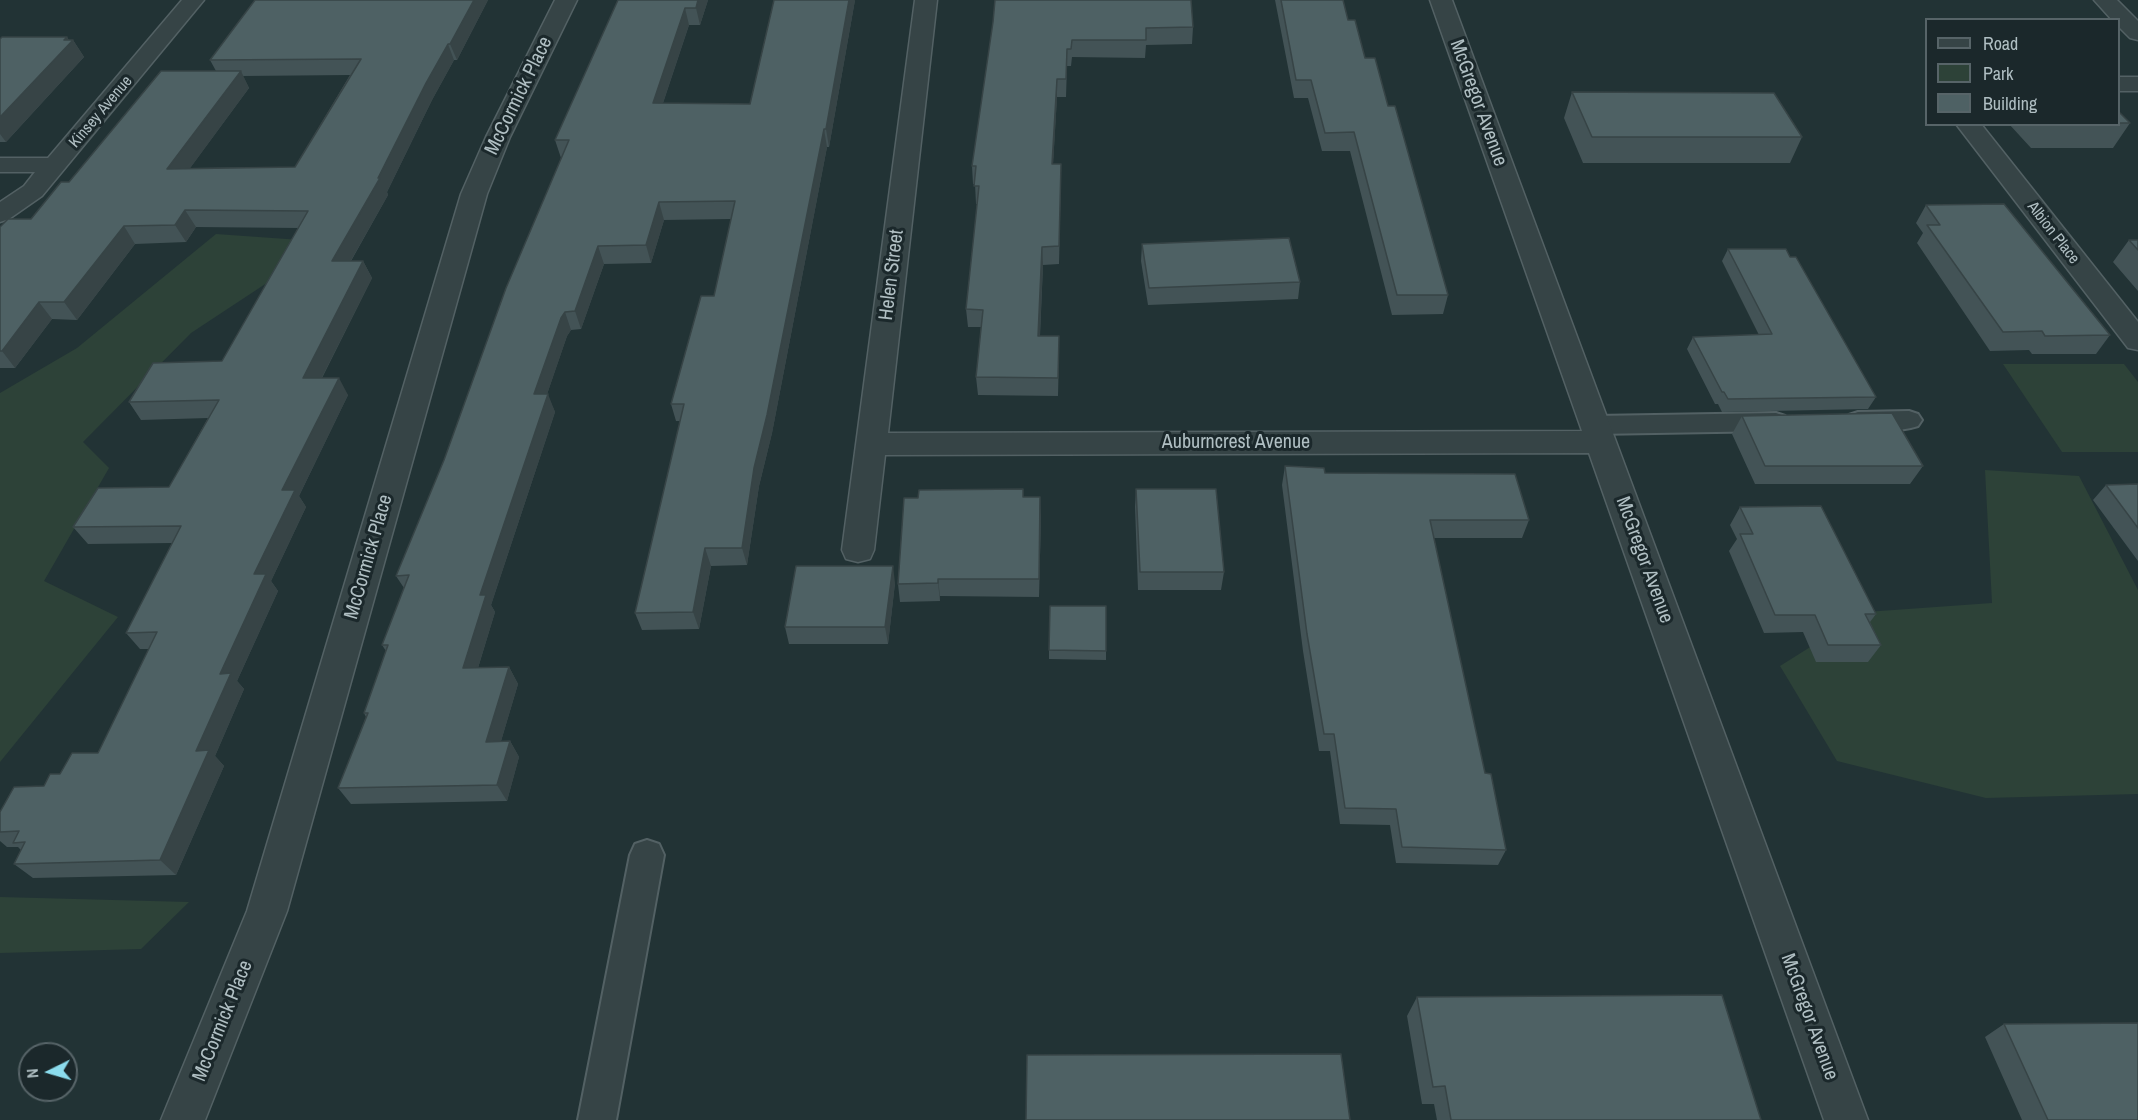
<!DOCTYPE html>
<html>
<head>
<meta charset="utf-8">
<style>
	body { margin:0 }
	#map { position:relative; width:2138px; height:1120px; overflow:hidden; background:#223335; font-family:"Archivo Narrow",sans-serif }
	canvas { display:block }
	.legend { position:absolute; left:1925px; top:18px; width:195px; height:108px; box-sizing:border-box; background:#1b282b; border:2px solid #576468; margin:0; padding:8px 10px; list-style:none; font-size:18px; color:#b0bfc3 }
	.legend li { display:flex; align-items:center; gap:12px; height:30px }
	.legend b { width:30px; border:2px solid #576468 }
	.north { position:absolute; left:18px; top:1042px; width:60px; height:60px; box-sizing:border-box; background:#1b282b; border:2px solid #576468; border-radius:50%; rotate:265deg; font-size:16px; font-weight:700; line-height:24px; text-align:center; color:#b0bfc3 }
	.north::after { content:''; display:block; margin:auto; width:21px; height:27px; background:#8bdced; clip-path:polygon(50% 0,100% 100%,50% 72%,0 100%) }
</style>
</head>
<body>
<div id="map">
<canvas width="2138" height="1120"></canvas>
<ul class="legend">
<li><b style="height:8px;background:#364446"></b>Road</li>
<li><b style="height:16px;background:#2d4238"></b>Park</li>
<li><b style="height:16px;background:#4e6164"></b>Building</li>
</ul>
<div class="north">N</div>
</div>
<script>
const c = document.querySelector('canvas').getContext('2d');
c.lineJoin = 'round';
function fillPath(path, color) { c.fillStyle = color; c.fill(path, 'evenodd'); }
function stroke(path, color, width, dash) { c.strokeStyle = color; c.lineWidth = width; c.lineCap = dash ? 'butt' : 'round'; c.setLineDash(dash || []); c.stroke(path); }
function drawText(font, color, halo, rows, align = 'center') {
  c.font = font + ' "Archivo Narrow",sans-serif'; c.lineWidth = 6; c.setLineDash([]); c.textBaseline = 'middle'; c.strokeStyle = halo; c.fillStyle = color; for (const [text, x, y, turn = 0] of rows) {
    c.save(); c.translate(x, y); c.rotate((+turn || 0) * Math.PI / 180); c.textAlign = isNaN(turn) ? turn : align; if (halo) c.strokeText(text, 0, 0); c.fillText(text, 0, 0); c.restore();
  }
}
const green = new Path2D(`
	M216 234 329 242 191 333 83 442 109 468 44 581 118 617 0 762V393L77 348Z
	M2003 364H2124L2138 382V452H2062Z
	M1985 470 2079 476 2138 590V794L1986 798 1837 761 1780 666 1866 612 1992 603Z
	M0 897 189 902 141 949 0 953Z`);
const lane = new Path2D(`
	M1909 411 1918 414 1922 420 1918 426C1899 432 1868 433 1849 427L1845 421 1849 415 1858 412Z
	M1776 413 1785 416 1789 422 1785 428 1776 431 1595 434 1586 431 1582 425 1586 419 1595 416Z
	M647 840 659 844 664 855 616 1120H578L630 855 635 844Z`);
const street = new Path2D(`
	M182 0H204L42 196 9 219 0 222V202L24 186 35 172H0V158H48Z
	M555 0H577L510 137 487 194 287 911 205 1120H161L247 911 461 194 486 137Z
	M915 0H937L888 433 1582 431 1430 0H1452L1868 1120H1824L1589 453 885 455 874 550 870 559 858 562 846 559 842 550Z
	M2094 0H2117L2138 21V40L2130 38 2118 26V20H2112Z
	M2118 77H2138V91H2118Z
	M1956 124H1981L2138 322V350L2128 348Z`);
const wall = new Path2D(`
	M255 0H488L457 60H454L432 100 387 192 388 195 351 261H363L372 278 322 378 348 395 299 496 306 507 271 581 278 591 237 681 244 689 215 756 224 766 176 875 33 878 14 864 21 850 18 847H7L0 841V812L44 786 60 774 98 753 149 649H140L126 633 172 543 88 544 73 527 169 487 208 418 141 420 129 402 222 361 298 228 196 227 186 242 135 244 77 320 52 319 15 368H0V227L31 219 69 182 216 71 210 60ZM350 75 295 167 190 168 249 88 243 76Z
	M618 0H708L700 25H689L663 103 750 104 855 0 829 147H827L772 433 759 486 747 565 711 566 699 629 642 630 635 613 680 421H676L671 404 714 296 731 219 664 220 651 263 604 264 581 329 571 330 567 336 547 394 555 412 491 605 495 612 478 668 509 667 518 684 501 741H510L519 757 507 801 351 804 338 788 366 717 364 713 386 651 382 645 404 588 396 576 444 460 561 158 555 140Z
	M1275 0H1343L1348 20 1388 106 1448 295 1443 314 1392 315 1350 151H1322L1308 98H1294Z
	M993 22 1193 27 1192 44 1146 45 1145 58 1072 57 1071 66H1067L1066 97H1057L1053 164H1061L1059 264 1043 265 1040 336H1059L1058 396 978 395 976 377 981 327H968L966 309 977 204H976L975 184H973L972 166Z
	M67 37 69 40H73L84 57 6 142H0V39Z
	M1572 92 1802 137 1790 163H1583L1564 118Z
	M2118 111 2130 123 2113 148H2031L2009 124H2118Z
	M1926 205 2110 335 2096 354H2032L2029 350 1990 351 1917 243 1923 233 1916 223Z
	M2129 240H2138V291L2113 262Z
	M1142 244 1300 282 1298 299 1148 305 1141 261Z
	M1728 249 1790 257 1876 397 1868 409 1722 412 1718 404H1715L1687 349 1693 337 1759 335 1722 261Z
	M1742 416 1923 466 1910 484H1755L1732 434Z
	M1285 466 1325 473 1529 520 1522 538H1434L1485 773 1506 850 1498 865 1396 863 1390 825 1340 824 1330 751H1319L1303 651 1282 485Z
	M2138 484V561L2093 500 2106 485Z
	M1136 489 1224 572 1221 590H1138L1135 507Z
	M1024 497 1041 515 1039 597 940 596V601L900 602 898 584Z
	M1740 507 1876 614 1870 622 1881 645 1868 662H1816L1803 632 1764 633 1729 551 1737 539 1730 525Z
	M895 583 888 644H789L785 627Z
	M1049 650 1106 651V660L1049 659Z
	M1417 997 1761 1120H1437L1434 1104H1422L1407 1016Z
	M2004 1024 2138 1120H2022L1985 1037Z`);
const shadedWall = new Path2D(`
	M474 0H488L457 60 450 44Z
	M698 0H708L700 25 696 8Z
	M849 0H855L829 147 826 129Z
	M685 8 689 25 657 121 653 103Z
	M67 37 70 42 73 40 84 57 6 142 0 134V117Z
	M448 44 454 60 432 100 387 192 388 195 341 278 332 261 378 178 426 83Z
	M241 71 249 88 177 186 167 169Z
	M1057 79V97L1052 182V164Z
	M824 129 827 147 772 433 759 486 747 565 742 548 754 468Z
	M1061 164V182L1059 264V246Z
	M659 202 664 220 651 263 646 245Z
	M185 210 196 227 186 242 175 225Z
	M124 226 135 244 77 320 64 302Z
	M598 246 604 264 581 329 575 311Z
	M1042 247 1043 265 1039 354 1038 336Z
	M363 261 372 278 313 395 303 378Z
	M39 302 52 319 15 368 2 351Z
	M565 312 571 330 567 336 541 412 534 394 561 318Z
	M1059 336V354L1058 396V378Z
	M339 378 348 395 299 496 306 507 271 581 278 591 237 681 244 689 215 756 224 766 176 875 160 860 196 751 220 674 282 490Z
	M548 394 555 412 491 605 495 612 473 684 463 668 480 595Z
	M1040 497 1041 515 1039 597V579Z
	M705 548 711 566 699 629 693 612Z
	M893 566 895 583 888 644 885 627Z
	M938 579 940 596V601L938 583Z
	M509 667 518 684 496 758 486 742Z
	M510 741 519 757 507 801 497 785Z`);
const building = new Path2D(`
	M255 0H474L450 44H448L426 83 378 178H380L332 261H363L303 378H339L282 490H295L254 574H266L220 674 231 673 196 751 209 750 160 860 14 864 25 842 13 843 19 831 0 832V812L14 787 44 786 50 774H60L72 753H98L157 632 126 633 181 526 73 527 98 488 169 487 219 400 129 402 153 363 222 361 308 211 185 210 175 225 124 226 64 302H39L2 351H0V227L8 219H31L61 182H69L161 71H241L167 169 295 167 361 59 210 60Z
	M618 0H698L696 8H685L653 103 750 104 774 0H849L826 129H824L767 415 754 468 742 548H705L693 612 635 613 684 404H671L701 296H714L735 201 659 202 646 245 598 246 575 311 565 312 561 318 534 394H548L480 595H486L463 668 509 667 486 742 510 741 497 785 338 788 368 713H364L388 645H382L409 575 396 576 444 460 506 288 569 140H555Z
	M995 0H1191L1193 27 1146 28V40H1072L1071 49H1067L1066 79H1057L1052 164H1061L1059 246 1042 247 1038 336H1059L1058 378 976 377 983 310 966 309 979 186H974L976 166H972L993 22Z
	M1281 0H1343L1348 20H1355L1365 58H1375L1388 106H1395L1448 295H1397L1354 132 1325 133 1311 80H1296Z
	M2 37H67L64 40H73L0 117V39Z
	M1572 92 1774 93 1802 137H1592Z
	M2118 111 2130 123H2118Z
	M2004 204 2110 335 2045 336 2042 331 2003 332 1927 225H1940L1926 205Z
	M1289 238 1300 282 1149 288 1142 244Z
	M2129 240H2138V250Z
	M1728 249H1786L1790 257H1796L1876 397 1728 399 1724 392H1722L1693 337 1772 334Z
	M1892 413 1923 466H1765L1742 416Z
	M1285 466 1324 468 1325 473 1515 474 1529 520H1430L1485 773 1491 774 1506 850 1402 847 1396 809 1345 808 1334 734H1324L1307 634Z
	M2138 484V528L2106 485Z
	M1023 489V497H1040L1039 579H938V583L898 584 904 498H918L919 490Z
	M1136 489H1216L1224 572H1140Z
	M1821 506 1876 614H1865L1881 645H1828L1815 615H1775L1740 534H1753L1740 507Z
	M796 566H893L885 627H785Z
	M1050 606H1106V651L1049 650Z
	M1722 995 1761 1120H1451L1445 1086 1433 1087 1417 997Z
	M2138 1023V1120H2048L2004 1024Z
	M1341 1054 1350 1120H1026L1027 1055Z`);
const farStreetnames = [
	["Kinsey Avenue",101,112,-50],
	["Albion Place",2053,233,52]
];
const streetNames = [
	["McCormick Place",519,96,-64],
	["McGregor Avenue",1478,103,70],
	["Helen Street",892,275,-83],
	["Auburncrest Avenue",1236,443],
	["McCormick Place",369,557,-74],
	["McGregor Avenue",1644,560,70],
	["McGregor Avenue",1809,1017,70],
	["McCormick Place",223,1021,-68]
];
fillPath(green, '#2d4238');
stroke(lane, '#536164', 4);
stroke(street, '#536164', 3);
fillPath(lane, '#364446');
fillPath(street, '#364446');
fillPath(wall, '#435356');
fillPath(shadedWall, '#374446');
fillPath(building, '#4e6164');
stroke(building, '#374446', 1.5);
drawText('16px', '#b0bfc3', '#1b282b', farStreetnames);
drawText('20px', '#b0bfc3', '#1b282b', streetNames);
</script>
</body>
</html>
